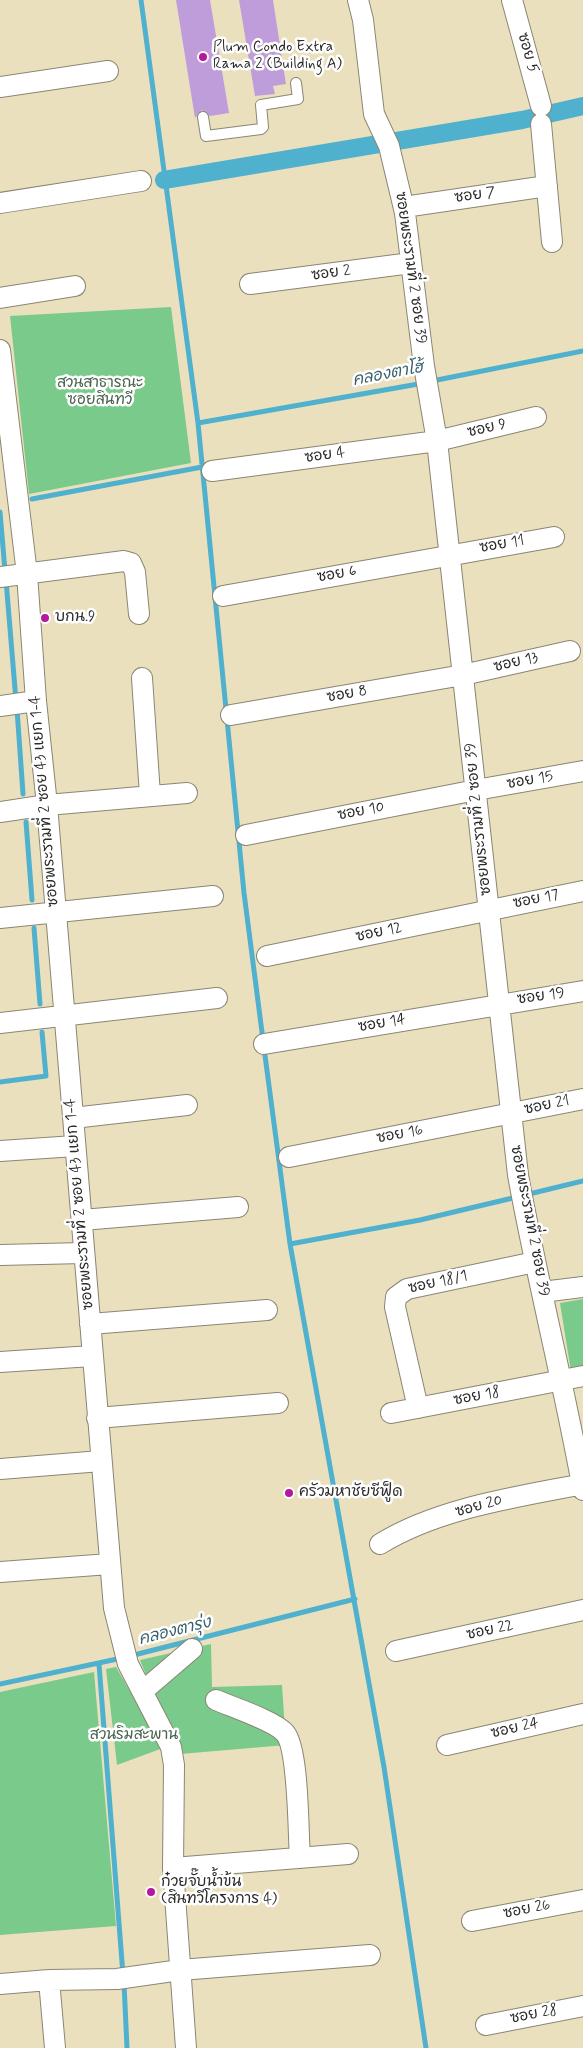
<!DOCTYPE html>
<html>
<head>
<meta charset="utf-8">
<style>
	body { margin:0 }
	canvas { display:block; background:#eae0bd }
</style>
</head>
<body>
<canvas width="583" height="2048"></canvas>
<script>
const c = document.querySelector('canvas').getContext('2d');
c.lineJoin = 'round';
function fillPath(path, color) { c.fillStyle = color; c.fill(path, 'evenodd'); }
function stroke(path, color, width, dash) { c.strokeStyle = color; c.lineWidth = width; c.lineCap = dash ? 'butt' : 'round'; c.setLineDash(dash || []); c.stroke(path); }
function drawText(font, color, halo, rows, align = 'center') {
  c.font = font + ' Mynerve,"Playpen Sans Thai",sans-serif'; c.lineWidth = 5; c.setLineDash([]); c.textBaseline = 'middle'; c.strokeStyle = halo; c.fillStyle = color; for (const [text, x, y, turn = 0] of rows) {
    c.save(); c.translate(x, y); c.rotate((+turn || 0) * Math.PI / 180); c.textAlign = isNaN(turn) ? turn : align; if (halo) c.strokeText(text, 0, 0); c.fillText(text, 0, 0); c.restore();
  }
}
const green = new Path2D(`
	M171 307 191 463 29 494 10 316Z
	M583 1299V1370L571 1372 560 1303Z
	M211 1644 212 1687 282 1685 286 1745 180 1754C173 1720 152 1693 140 1660Z
	M116 1667 163 1748 117 1765 106 1669Z
	M94 1672 116 1926 0 1935V1692Z`);
const stream = new Path2D(`
	M141 0 198 423 244 893 263 1040
	M432 381 583 351
	M198 423 424 383
	M32 499 202 467
	M0 512 5 571
	M6 580 16 701
	M17 709 23 794
	M26 822 32 900
	M34 928 40 1004
	M264 1048 290 1244 384 1767 426 2048
	M0 1082 46 1076 42 1032
	M525 1195 583 1181
	M290 1244 420 1220 517 1197
	M130 1656 355 1599
	M99 1664 123 1975
	M0 1684 122 1658
	M124 1983 127 2048`);
const canal = new Path2D(`
	M164 180 522 120 583 106`);
const building = new Path2D(`
	M176 0H210L229 113 210 116 202 110 195 118Z
	M239 0H273L286 84 273 86 275 94 255 96Z`);
const lane = new Path2D(`
	M203 117 206 136 261 129 263 127 261 105 298 99 296 83`);
const street = new Path2D(`
	M358 0 363 20 374 114 389 146 405 213 424 366 437 441 518 1175C537 1280 564 1384 583 1490
	M512 0 541 106
	M0 87 108 71
	M541 124 552 242
	M0 203 141 181
	M404 207 547 186
	M250 284 411 263
	M0 298 75 286
	M0 350 27 574 36 701 47 805 114 1608 128 1664 171 1747 174 1765 173 1868 186 2048
	M212 471 437 441 536 417
	M0 577 124 561 131 563 135 572 139 614
	M223 596 554 537
	M142 678 150 795
	M0 706 36 701
	M231 715 463 675 570 651
	M0 812 47 805 187 793
	M246 835 476 790 583 771
	M0 918 213 896
	M267 956 583 891
	M0 1023 217 998
	M264 1044 583 991
	M73 1118 187 1105
	M0 1151 75 1146
	M289 1157 583 1099
	M82 1220 238 1207
	M0 1255 83 1253
	M542 1292 583 1287
	M90 1324 267 1310
	M0 1362 92 1356
	M418 1408 395 1307 396 1297 407 1289 535 1262
	M391 1413 583 1376
	M97 1418 278 1403
	M0 1469 101 1461
	M380 1544C438 1508 517 1497 583 1484
	M0 1572 110 1564
	M396 1651 583 1610
	M143 1691 192 1649
	M216 1700C232 1707 275 1721 285 1733 299 1749 298 1833 300 1858
	M447 1745 583 1714
	M173 1868 348 1854
	M472 1921 583 1900
	M0 1984 49 1980
	M486 2025 583 2006
	M55 2048 49 1980 117 1979 180 1970 370 1955`);
const markers = [
	[203,57,5,"#b5179e"],
	[45,618,5,"#b5179e"],
	[289,1493,5,"#b5179e"],
	[151,1892,5,"#b5179e"]
];
const poiNames = [
	["Plum Condo Extra",213,48],
	["Rama 2 (Building A)",213,65],
	["บกน.9",55,618],
	["ครัวมหาชัยซีฟู็ด",299,1493],
	["ก๋วยจั๊บน้ำข้น",161,1883],
	["(สินทวีโครงการ 4)",161,1900]
];
const streetNames = [
	["ซอย 5",527,53,74],
	["ซอย 7",475,196,-8],
	["ซอยพระรามที่ 2 ซอย 39",410,268,82],
	["ซอย 2",331,274,-8],
	["ซอย 9",487,429,-13],
	["ซอย 4",325,456,-8],
	["ซอย 11",502,545,-10],
	["ซอย 6",337,575,-10],
	["ซอย 13",516,663,-13],
	["ซอย 8",347,695,-10],
	["ซอย 15",530,781,-10],
	["ซอยพระรามที่ 2 ซอย 43 แยก 1-4",45,801,-95],
	["ซอย 10",361,812,-11],
	["ซอยพระรามที่ 2 ซอย 39",479,819,-96],
	["ซอย 17",536,900,-11],
	["ซอย 12",379,933,-12],
	["ซอย 19",541,997,-8],
	["ซอย 14",382,1024,-10],
	["ซอย 21",547,1106,-12],
	["ซอย 16",400,1135,-11],
	["ซอยพระรามที่ 2 ซอย 43 แยก 1-4",80,1204,-95],
	["ซอยพระรามที่ 2 ซอย 39",529,1221,79],
	["ซอย 18/1",438,1283,-13],
	["ซอย 18",477,1397,-11],
	["ซอย 20",479,1507,-15],
	["ซอย 22",490,1631,-12],
	["ซอย 24",515,1729,-13],
	["ซอย 26",527,1910,-11],
	["ซอย 28",534,2015,-11]
];
const parkNames = [
	["สวนสาธารณะ",100,384],
	["ซอยสินทวี",100,401],
	["สวนริมสะพาน",134,1736]
];
const waterNames = [
	["คลองตาโฮ้",388,375,-11],
	["คลองตารุ่ง",175,1632,-14]
];
fillPath(green, '#7aca8b');
stroke(stream, '#4fb1ce', 5);
stroke(canal, '#4fb1ce', 18);
fillPath(building, '#bf9dda');
stroke(lane, '#8a8674', 12);
stroke(street, '#8a8674', 22);
stroke(lane, '#fff', 10);
stroke(street, '#fff', 20);
for (const [x, y, r, color] of markers) { const dot = new Path2D(); dot.arc(x, y, r, 0, 2 * Math.PI); c.fillStyle = color; c.fill(dot); stroke(dot, '#fff', 2); }
drawText('15px', '#2b2b2b', '#fff', poiNames, 'left');
drawText('15px', '#2b2b2b', '#fff', streetNames);
drawText('15px', '#47634d', '#fff', parkNames);
drawText('italic 16px', '#39616c', '#fff', waterNames);
</script>
</body>
</html>
